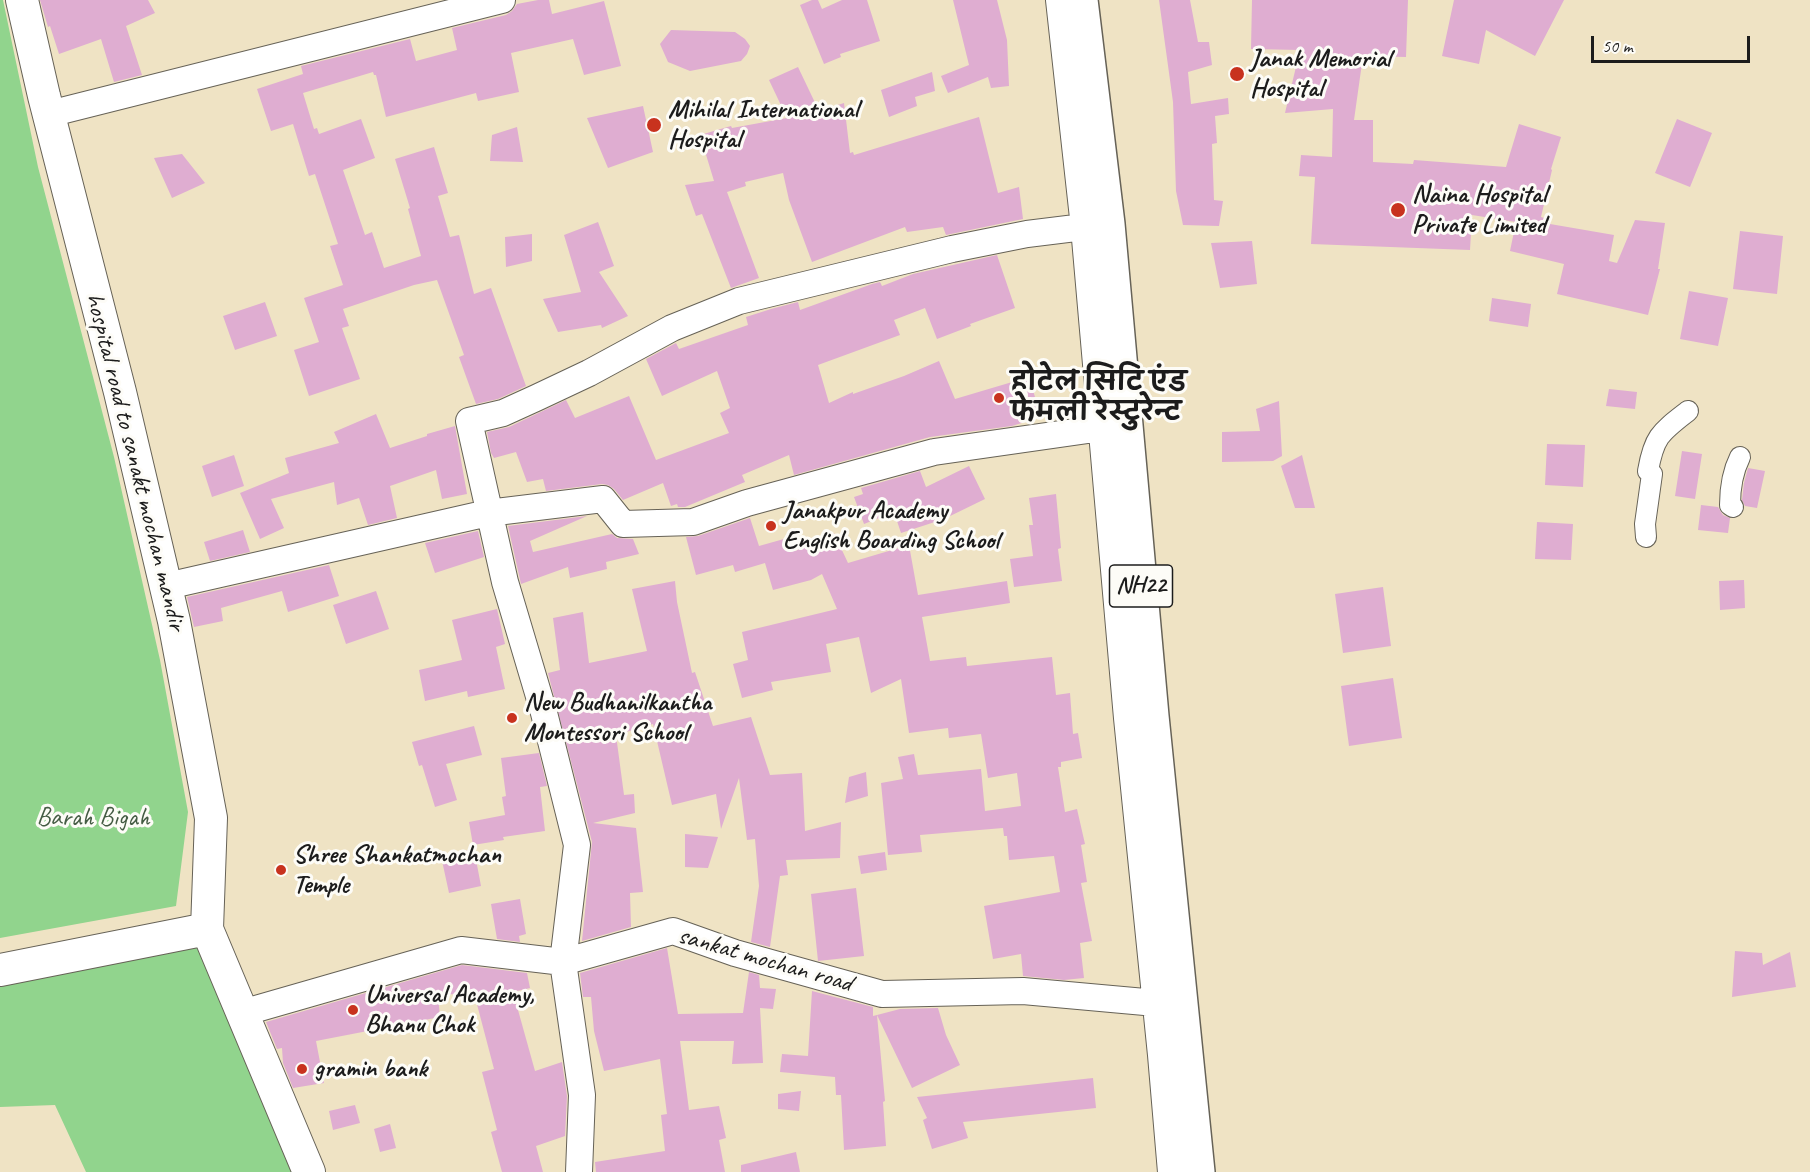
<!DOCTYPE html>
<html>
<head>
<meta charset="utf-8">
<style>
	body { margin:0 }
	#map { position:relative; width:1810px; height:1172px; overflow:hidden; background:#efe3c4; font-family:Caveat,sans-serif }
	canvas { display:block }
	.scale { position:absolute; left:1591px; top:36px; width:159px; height:27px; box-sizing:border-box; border:3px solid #1c1c1c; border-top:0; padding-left:8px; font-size:18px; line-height:21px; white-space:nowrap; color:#1c1c1c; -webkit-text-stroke:4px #fdfcf7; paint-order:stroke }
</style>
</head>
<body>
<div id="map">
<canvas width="1810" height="1172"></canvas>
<div class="scale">50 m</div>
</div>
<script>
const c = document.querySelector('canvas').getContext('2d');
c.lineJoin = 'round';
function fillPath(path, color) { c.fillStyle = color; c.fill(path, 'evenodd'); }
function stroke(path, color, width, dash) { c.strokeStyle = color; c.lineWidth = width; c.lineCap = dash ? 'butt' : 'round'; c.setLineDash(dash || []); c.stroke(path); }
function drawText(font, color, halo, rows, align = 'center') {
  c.font = font + ' Caveat,"Playpen Sans Deva",sans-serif'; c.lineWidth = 6; c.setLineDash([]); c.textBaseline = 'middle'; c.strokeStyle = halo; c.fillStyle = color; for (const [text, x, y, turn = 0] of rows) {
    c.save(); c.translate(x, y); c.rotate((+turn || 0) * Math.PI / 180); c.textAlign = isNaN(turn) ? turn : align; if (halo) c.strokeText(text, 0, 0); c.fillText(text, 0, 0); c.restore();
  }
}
const green = new Path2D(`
	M0 0H3L38 167 114 457 160 660 188 812 176 906 0 938Z
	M199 947 301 1172H86L55 1105 0 1107V980Z`);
const building = new Path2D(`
	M40 0H148L155 13 126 26 142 75 114 82 101 39 59 54 50 26 48 27Z
	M538 0H549L552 14 604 1 621 66 584 75 573 39 511 53 519 92 478 101 476 93 386 117 376 75H374L373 72 303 93 314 129 317 128 319 134 361 119 375 158 343 170 365 235 372 232 384 268 421 256 408 209 410 208 395 159 434 147 448 193 438 196 450 237 459 235 474 294 491 288 526 386 498 399 476 404 459 357 464 355 437 280 414 285 343 309 349 326 342 328 360 379 309 396 294 350 319 342 304 298 343 285 330 246 338 244 315 174 309 176 293 124 271 131 257 89 303 74 301 66 410 39 416 61 457 50 452 28 506 15 512 11 517 4Z
	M812 0H818L822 9 842 0H867L880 41 840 54 841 57 824 64 800 5Z
	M953 0H997L1007 40 1009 86 991 88 988 77 948 93 941 76 969 65Z
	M1159 0H1190L1198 42H1209L1212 65 1188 72 1191 104 1228 98 1229 114 1215 116 1217 143 1212 144 1214 200 1223 201 1219 226 1183 225 1176 191 1173 102Z
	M1252 0H1408L1406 57 1363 56 1354 120H1373V162L1413 164 1414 160 1506 167 1519 124 1561 137 1551 169 1552 170 1541 217 1551 220 1550 224 1614 235 1609 261 1617 263 1635 220 1665 223 1658 269H1660L1648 315 1557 294 1564 264 1510 251 1516 222 1472 215 1470 250 1311 244 1315 177 1299 176 1301 155 1332 157 1333 109 1285 113 1300 50 1251 49Z
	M1454 0H1564L1535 56 1486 30 1479 64 1442 56Z
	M671 30 735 32 745 39 750 46 747 54 741 61 690 71 668 62 660 44Z
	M798 67 819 111 844 103 850 153 853 152 854 155 979 117 998 193 1019 187 1023 219 946 235 943 227 907 232 905 227 812 262 789 200 783 173 745 182 746 186 727 192 759 278 731 288 702 214 696 216 685 185 714 181 700 135 731 126 732 128 787 118 769 80Z
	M932 72 935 91 915 97 917 106 889 117 881 90Z
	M643 106 653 152 608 168 587 118Z
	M1677 119 1712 133 1690 187 1655 173Z
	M517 127 523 162 490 161 492 135Z
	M182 154 205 183 172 198 154 158Z
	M598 222 614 266 599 272 628 316 602 328 601 325 558 332 543 299 581 292 564 235Z
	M1740 231 1783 236 1777 294 1733 289Z
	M532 234V261L506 267 505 237Z
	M1252 241 1257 284 1220 288 1211 243Z
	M997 255 1015 308 970 324 971 326 937 339 925 308 894 320 900 335 818 365 829 403 853 392V394L904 376 939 361 955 399 1029 377 1041 417 1012 426 930 437 794 475 789 455 742 475 745 482 685 507H678L677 504 671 506 663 483 623 500 614 489 608 485 602 484 546 491 543 479 527 482 516 452 494 458 491 453 487 432 509 427 566 400 575 418 629 396 656 460 729 433 720 413 730 408 717 371 662 396 646 359 676 343 679 349 748 325 746 317 771 309 798 302 800 310 872 284 880 282 882 286 913 274Z
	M1689 291 1728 298 1718 346 1680 339Z
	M1492 298 1531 304 1528 327 1489 321Z
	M265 302 277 336 235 350 223 316Z
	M1609 389 1637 392 1635 409 1606 406Z
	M1279 401 1282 456 1273 461 1222 462V432L1260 431 1256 409Z
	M376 414 390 448 427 436V434L455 426 467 494 442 499 436 470 390 486 397 518 368 525 359 498 337 505 334 482 271 499 284 528 260 539 240 493 289 473 285 458 339 443 334 432Z
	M1547 444 1585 445 1583 487 1545 485Z
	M1682 451 1702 454 1695 499 1675 496Z
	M234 455 244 486 212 497 202 466Z
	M1302 455 1315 508H1295L1281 466Z
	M969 466 985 499 944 519 901 533 894 512 864 524 854 497 863 494 861 488 920 471 926 487Z
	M1748 468 1765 471 1757 508 1745 506 1742 500 1744 483Z
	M1056 494 1061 548 1058 549 1062 581 1014 587 1010 559 1033 556 1029 525H1033L1029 498Z
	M1701 505 1718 507 1723 515 1730 518 1728 533 1698 530Z
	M587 516 530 541 533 552 612 534 617 538 633 539 639 554 606 562 607 569 570 578 568 567 521 584 508 526Z
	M750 518 759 546 791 537 795 551 834 533 848 563 909 545 918 595 1007 581 1010 603 922 617 930 661 966 657 967 666 1052 657 1056 695 1070 693 1073 734 1078 733 1082 758 1061 762V767H1058L1065 812 1077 809 1085 844 1081 845 1087 882 1081 883 1092 941 1080 943 1084 978 1064 980 1023 976 1021 954 993 959 984 906 1060 892 1054 856 1009 860 1007 836H1004L1003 828 920 835 922 852 888 855 881 783 903 779 898 757 914 754 918 775 981 769 985 811 1021 806 1017 773 988 778 981 734 949 738 948 728 909 733 901 679 871 693 859 637 826 644 831 672 771 682 773 690 742 698 733 664 748 660 742 632 837 609 822 574 811 580 773 590 765 563 735 572 733 565 696 575 686 537 698 536Z
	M1537 522 1573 524 1571 560 1535 559Z
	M243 530 250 552 210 561 204 542Z
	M478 531 484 557 435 573 425 543Z
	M329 565 339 596 288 612 282 591 221 608 223 621 194 627 187 597Z
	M1744 580 1745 608 1720 610 1719 581Z
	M675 581 677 602 692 673 695 672 713 726 751 717 770 775 802 773 805 831 841 822 840 858 786 860 788 875 780 876 770 947 751 942 759 886 755 839 747 840 739 778 721 829 716 794 672 805 653 724 616 735 624 795 634 794 635 813 593 823 636 828 643 892 630 893 631 927 582 941 592 842 548 673 560 670 553 618 583 612 589 663 647 651 632 589Z
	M1383 587 1391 646 1343 653 1335 594Z
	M376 591 389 629 346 644 333 605Z
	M497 609 505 644 496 647 505 689 468 697 467 691 425 701 419 670 462 660 452 620Z
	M1393 678 1402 738 1349 746 1341 686Z
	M474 726 482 755 446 764 457 800 435 807 422 765 419 766 412 742Z
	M539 753 547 786 540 787 545 831 503 837 504 840 473 845 469 822 505 815 502 797 506 796 501 758Z
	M866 772 868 796 845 803 849 777Z
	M685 834 718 837 708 868 685 867Z
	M474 849 481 886 449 893 441 856Z
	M885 852 887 870 861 874 858 856Z
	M856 888 864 956 818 961 811 894Z
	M520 899 526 934 519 936 520 942 497 939 491 904Z
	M667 948 678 1014 743 1013 749 972 759 975 760 988 776 989 773 1009 760 1008 763 1063 732 1064 734 1041H680L689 1110 719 1106 726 1138 719 1140 725 1172H596L595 1162 665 1151 661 1115 667 1114 660 1059 604 1071 594 1031 591 997H583L580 973Z
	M1735 951 1762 953 1763 965 1790 952 1796 987 1732 997Z
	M462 965 527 973 530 988 513 992 535 1071 562 1062 567 1096 565 1136 536 1146 543 1172H502L491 1132 497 1130 482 1072 494 1069 474 993 438 995 440 1017 316 1041 324 1083 293 1088 283 1063 282 1048 277 1049 266 1022Z
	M812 991 873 1007V1016L877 1015 885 1101 883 1102 886 1146 844 1150 841 1095H836L835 1077 780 1072 782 1054 808 1056Z
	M938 1008 946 1035 960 1065 912 1088 877 1015 900 1009Z
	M1093 1078 1096 1108 963 1122 968 1138 932 1149 923 1120 927 1118 917 1097Z
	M801 1091 799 1111 778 1109V1094Z
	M355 1105 360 1123 333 1130 329 1111Z
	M390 1124 396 1148 380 1152 374 1129Z
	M796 1152 800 1172H741V1165Z`);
const pedestrian = new Path2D(`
	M1733 507 1730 505C1730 488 1732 473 1740 457
	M1646 537 1645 524 1652 474 1648 471C1654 436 1661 432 1688 411`);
const minor = new Path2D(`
	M1059 0 1084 227 1127 718 1161 1055 1171 1172
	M49 114 502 0
	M167 586 488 513 603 499 623 524 693 522 747 503 934 452 1102 428
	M242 1013 461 950 563 962 673 931 735 953 882 994 1023 991 1156 1003
	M579 1172 582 1095 563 962 577 845 544 713 505 582 469 421 503 413 536 398 589 373 672 328 739 301 952 249 1027 234 1108 224`);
const tertiary = new Path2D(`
	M22 0 44 96 120 392 174 621 211 818 207 929
	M0 970 207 929 309 1172`);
const trunk = new Path2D(`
	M1081 0 1108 224 1152 716 1198 1172`);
const markers = [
	[1237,74,8,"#c8321e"],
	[654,125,8,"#c8321e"],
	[1398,210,8,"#c8321e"],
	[999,398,6,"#c8321e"],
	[771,526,6,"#c8321e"],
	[512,718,6,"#c8321e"],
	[281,870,6,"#c8321e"],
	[353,1010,6,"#c8321e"],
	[302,1069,6,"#c8321e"]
];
const shields = [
	[1141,586,63]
];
const shieldNames = [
	["NH22",1141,586]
];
const poiNames = [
	["Janak Memorial",1250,59],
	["Hospital",1250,89],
	["Mihilal International",668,110],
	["Hospital",668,140],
	["Naina Hospital",1412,195],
	["Private Limited",1412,225],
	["होटेल सिटि एंड",1011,383],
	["फेमली रेस्टुरेन्ट",1011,413],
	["Janakpur Academy",783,511],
	["English Boarding School",783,541],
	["New Budhanilkantha",524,703],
	["Montessori School",524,733],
	["Shree Shankatmochan",293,855],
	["Temple",293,885],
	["Universal Academy,",365,995],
	["Bhanu Chok",365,1025],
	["gramin bank",314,1069]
];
const streetNames = [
	["hospital road to sanakt mochan mandir",135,462,76],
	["sankat mochan road",765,960,16]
];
const parkNames = [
	["Barah Bigah",93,818]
];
fillPath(green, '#91d48d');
fillPath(building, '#dfadd1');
stroke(pedestrian, '#666257', 22);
stroke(minor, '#666257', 28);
stroke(tertiary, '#666257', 34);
stroke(trunk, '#666257', 36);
stroke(pedestrian, '#fff', 20);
stroke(minor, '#fff', 26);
stroke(tertiary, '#fff', 32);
stroke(trunk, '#fff', 33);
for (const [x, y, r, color] of markers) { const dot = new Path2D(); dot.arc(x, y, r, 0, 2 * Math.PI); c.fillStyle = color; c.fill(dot); stroke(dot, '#fdfcf7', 2); }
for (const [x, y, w] of shields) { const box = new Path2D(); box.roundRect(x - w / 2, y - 21, w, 42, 4.5); c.fillStyle = '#fdfcf7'; c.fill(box); stroke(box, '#1c1c1c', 1.5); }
drawText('bold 24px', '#1c1c1c', null, shieldNames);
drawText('bold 26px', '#1c1c1c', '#fdfcf7', poiNames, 'left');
drawText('26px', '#1c1c1c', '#fdfcf7', streetNames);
drawText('26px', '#455c44', '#fdfcf7', parkNames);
</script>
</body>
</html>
